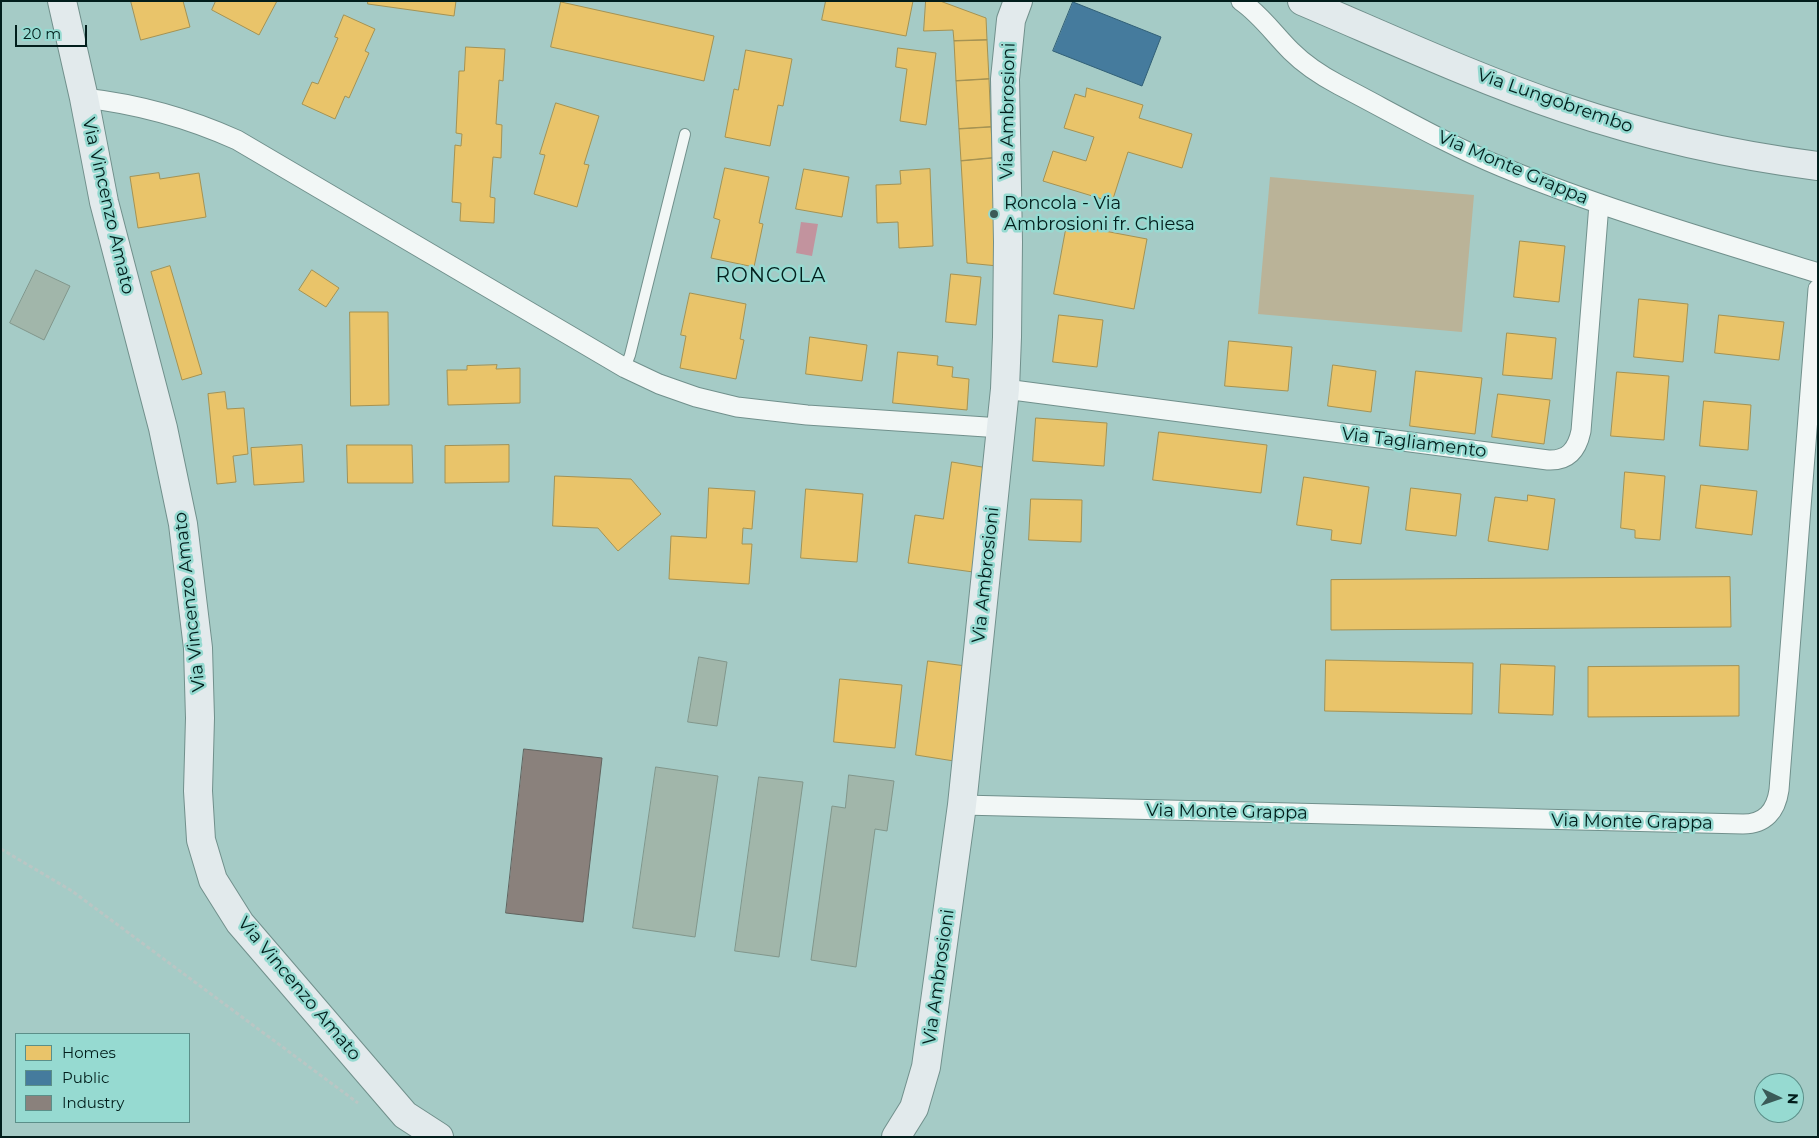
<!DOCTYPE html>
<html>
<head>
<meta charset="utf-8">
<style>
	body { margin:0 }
	#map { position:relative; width:1819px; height:1138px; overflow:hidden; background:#a5cbc6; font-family:Montserrat,sans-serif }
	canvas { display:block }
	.frame { position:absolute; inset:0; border:2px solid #021e1c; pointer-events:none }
	.legend { position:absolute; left:15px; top:1033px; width:175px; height:90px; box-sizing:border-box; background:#96dad1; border:1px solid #5b8f89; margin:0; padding:6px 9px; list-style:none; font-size:15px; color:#021e1c }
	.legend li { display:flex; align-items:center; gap:10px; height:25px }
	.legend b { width:25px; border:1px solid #5b8f89 }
	.north { position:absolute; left:1754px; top:1073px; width:50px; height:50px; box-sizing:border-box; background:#96dad1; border:1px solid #5b8f89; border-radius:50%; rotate:93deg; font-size:14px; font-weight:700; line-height:20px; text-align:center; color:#021e1c }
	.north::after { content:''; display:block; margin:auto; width:18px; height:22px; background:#3b5b58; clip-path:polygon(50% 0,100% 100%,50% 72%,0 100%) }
	.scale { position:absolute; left:15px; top:25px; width:72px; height:22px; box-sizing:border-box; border:2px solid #021e1c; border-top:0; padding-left:6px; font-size:15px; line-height:18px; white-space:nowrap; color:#021e1c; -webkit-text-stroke:4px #96dad1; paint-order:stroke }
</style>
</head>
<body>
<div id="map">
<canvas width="1819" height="1138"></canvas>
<div class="frame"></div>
<ul class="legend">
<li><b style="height:14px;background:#e9c46a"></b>Homes</li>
<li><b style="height:14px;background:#457b9d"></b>Public</li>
<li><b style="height:14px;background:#8a817c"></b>Industry</li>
</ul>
<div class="north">N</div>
<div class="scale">20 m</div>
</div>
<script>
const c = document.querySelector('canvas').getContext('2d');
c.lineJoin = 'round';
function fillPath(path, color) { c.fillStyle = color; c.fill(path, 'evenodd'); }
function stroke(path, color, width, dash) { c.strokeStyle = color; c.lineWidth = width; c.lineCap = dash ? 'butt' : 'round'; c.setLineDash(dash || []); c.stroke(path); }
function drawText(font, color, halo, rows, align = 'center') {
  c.font = font + ' Montserrat,sans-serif'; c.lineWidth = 5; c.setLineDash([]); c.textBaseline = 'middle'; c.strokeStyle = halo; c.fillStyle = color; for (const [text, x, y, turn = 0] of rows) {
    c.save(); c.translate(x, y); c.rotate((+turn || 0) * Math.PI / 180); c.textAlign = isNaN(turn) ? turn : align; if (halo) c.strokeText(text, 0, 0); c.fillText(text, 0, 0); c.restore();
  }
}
const green = new Path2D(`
	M1270 177 1474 195 1462 332 1258 314Z`);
const water = new Path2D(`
	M801 222 818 224 812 256 796 253Z`);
const homes = new Path2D(`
	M131 1H183L190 27 141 40Z
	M216 1H277L259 35 212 10Z
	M368 1H456L454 16 368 4Z
	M826 1H913L906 36 822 20Z
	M926 1H940L986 18 987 40 954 41 953 30 924 31Z
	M561 2 714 36 704 81 551 47Z
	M344 15 375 29 365 51 369 53 349 98 345 96 335 119 302 104 312 82 318 84 338 38 335 37Z
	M987 40 989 79 956 81 954 41Z
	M466 47 505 49 503 81 499 80 496 124 502 125 501 158 493 157 490 197 495 198 494 223 460 221 461 203 452 202 455 145 461 146 462 134 456 133 459 71H464Z
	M898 48 936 53 926 125 900 121 907 69 896 67Z
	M746 50 792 59 783 106 778 105 770 146 725 137 734 89 738 90Z
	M989 79 991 127 959 129 956 81Z
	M1087 88 1143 105 1139 118 1192 134 1182 168 1128 152 1112 202 1043 181 1053 151 1086 161 1094 137 1064 128 1075 94 1085 97Z
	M556 103 599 116 584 164 589 165 577 207 534 194 545 155 540 154Z
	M991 127 993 158 961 161 959 129Z
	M993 158 998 266 967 263 961 161Z
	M725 168 769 177 759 223 763 224 754 267 711 258 720 220 714 218Z
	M804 169 849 177 842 217 796 209Z
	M930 169 933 246 899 248 898 222 877 223 876 185 901 184 900 171Z
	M159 173 160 179 199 173 206 217 138 228 130 177Z
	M1067 224 1147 239 1134 309 1054 294Z
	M1520 241 1565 246 1559 302 1514 297Z
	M170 266 202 374 182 380 151 272Z
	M312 270 339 288 326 307 299 290Z
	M951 274 981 277 976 325 946 322Z
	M690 293 746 304 740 339 744 340 736 379 680 368 686 336 681 335Z
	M1639 299 1688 304 1683 362 1634 357Z
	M350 312H388L389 405 351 406Z
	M1059 315 1103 320 1097 367 1053 362Z
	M1719 315 1784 322 1779 360 1715 353Z
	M1507 333 1556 338 1552 379 1503 375Z
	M810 337 867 345 862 381 806 374Z
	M1229 341 1292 347 1288 391 1225 386Z
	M898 352 938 356 937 365 953 367 952 377 969 379 967 410 893 403Z
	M497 365 496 369 520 368V403L448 405 447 370H467V366Z
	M1333 365 1376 371 1371 412 1328 406Z
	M1416 371 1482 378 1475 434 1410 426Z
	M1617 372 1669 376 1664 440 1611 436Z
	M225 392 227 409 244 408 248 454 233 456 236 482 217 484 208 394Z
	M1498 394 1550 400 1544 444 1492 437Z
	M1704 401 1751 405 1748 450 1700 446Z
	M1036 418 1107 423 1104 466 1033 461Z
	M1159 432 1267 445 1261 493 1153 480Z
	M302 445 304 482 254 485 251 448Z
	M347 445H412L413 483H348Z
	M509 445V482L445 483V446Z
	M952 462 988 468 973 572 908 563 915 515 943 519Z
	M1625 472 1665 476 1660 540 1635 538V530L1621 528Z
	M555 476 631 479 661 514 618 551 598 528 553 526Z
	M1304 477 1369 487 1361 544 1331 540 1332 530 1297 525Z
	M1701 485 1757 491 1752 535 1696 528Z
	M709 488 755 491 752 529 743 528 742 544H752L749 584 669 579 671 536 706 538Z
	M1411 488 1461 494 1456 536 1406 530Z
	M806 489 863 494 857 562 801 558Z
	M1528 495 1555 499 1548 550 1488 541 1495 497 1527 501Z
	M1031 499 1082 500 1081 542 1029 540Z
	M1730 577 1731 627 1331 630V580Z
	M1326 660 1473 663 1472 714 1325 711Z
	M928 661 966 666 954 761 916 755Z
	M1501 664 1555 666 1553 715 1499 713Z
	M1739 666V716L1588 717V667Z
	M840 679 902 685 895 748 834 742Z`);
const public = new Path2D(`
	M1073 2 1161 37 1142 86 1053 51Z`);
const industry = new Path2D(`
	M524 749 602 758 583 922 506 913Z`);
const building = new Path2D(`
	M36 270 70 286 44 340 10 323Z
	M699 657 727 662 717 726 688 722Z
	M656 767 718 776 695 937 633 928Z
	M849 775 894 781 887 831 875 829 856 967 811 960 832 806 845 808Z
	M759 777 803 782 779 957 735 951Z`);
const path = new Path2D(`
	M1 849 72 891 358 1103`);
const lane = new Path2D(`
	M625 368 630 355 685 134`);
const street = new Path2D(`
	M1241 1C1261 15 1274 34 1291 51 1305 65 1322 76 1339 85 1393 113 1446 144 1502 167 1604 209 1712 240 1818 273
	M84 98C138 104 188 118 237 140L625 368 659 384 696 397 737 407 807 415 1001 428
	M1005 389 1548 460C1568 461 1577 450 1581 431L1599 204
	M962 805 1743 824C1765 824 1776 811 1779 790L1818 289`);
const secondary = new Path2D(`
	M62 1 84 98 104 202 163 428 183 524 198 648 200 718 198 791 201 840 213 880 240 923 405 1115 439 1137
	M1302 1C1389 38 1475 78 1564 108 1647 136 1731 155 1818 166
	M896 1137 914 1108 926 1067 962 805 1005 389 1007 337 1008 242 1005 79 1011 20 1018 1`);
const markers = [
	[994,214,5,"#3b5b58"]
];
const streetNames = [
	["Via Lungobrembo",1555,101,19],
	["Via Ambrosioni",1008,111,-89],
	["Via Monte Grappa",1513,168,23],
	["Via Vincenzo Amato",108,206,77],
	["Via Tagliamento",1414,443,7],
	["Via Ambrosioni",986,575,-84],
	["Via Vincenzo Amato",190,602,-96],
	["Via Monte Grappa",1227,812,1],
	["Via Monte Grappa",1632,822,1],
	["Via Ambrosioni",939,977,-82],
	["Via Vincenzo Amato",299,989,50]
];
const poiNames = [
	["Roncola - Via",1004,204],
	["Ambrosioni fr. Chiesa",1004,225]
];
const quarterNames = [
	["RONCOLA",771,276]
];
fillPath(green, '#bab398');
fillPath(water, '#c2939e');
fillPath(homes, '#e9c46a');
stroke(homes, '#a49253', 1);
fillPath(public, '#457b9d');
stroke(public, '#315f76', 1);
fillPath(industry, '#8a817c');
stroke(industry, '#61635f', 1);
fillPath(building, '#a1b6aa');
stroke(building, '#81968b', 1);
stroke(lane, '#71908c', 12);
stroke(street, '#71908c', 21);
stroke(secondary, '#71908c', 30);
stroke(path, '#bac6c4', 3, [4, 2.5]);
stroke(lane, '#f2f7f6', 10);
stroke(street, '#f2f7f6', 19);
stroke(secondary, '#e2eaec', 28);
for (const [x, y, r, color] of markers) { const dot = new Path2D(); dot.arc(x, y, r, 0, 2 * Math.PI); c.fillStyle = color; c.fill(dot); stroke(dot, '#96dad1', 2); }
drawText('18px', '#021e1c', '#96dad1', streetNames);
drawText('18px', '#021e1c', '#96dad1', poiNames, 'left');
c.letterSpacing = '1px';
drawText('20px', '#021e1c', '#96dad1', quarterNames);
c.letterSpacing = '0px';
</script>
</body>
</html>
